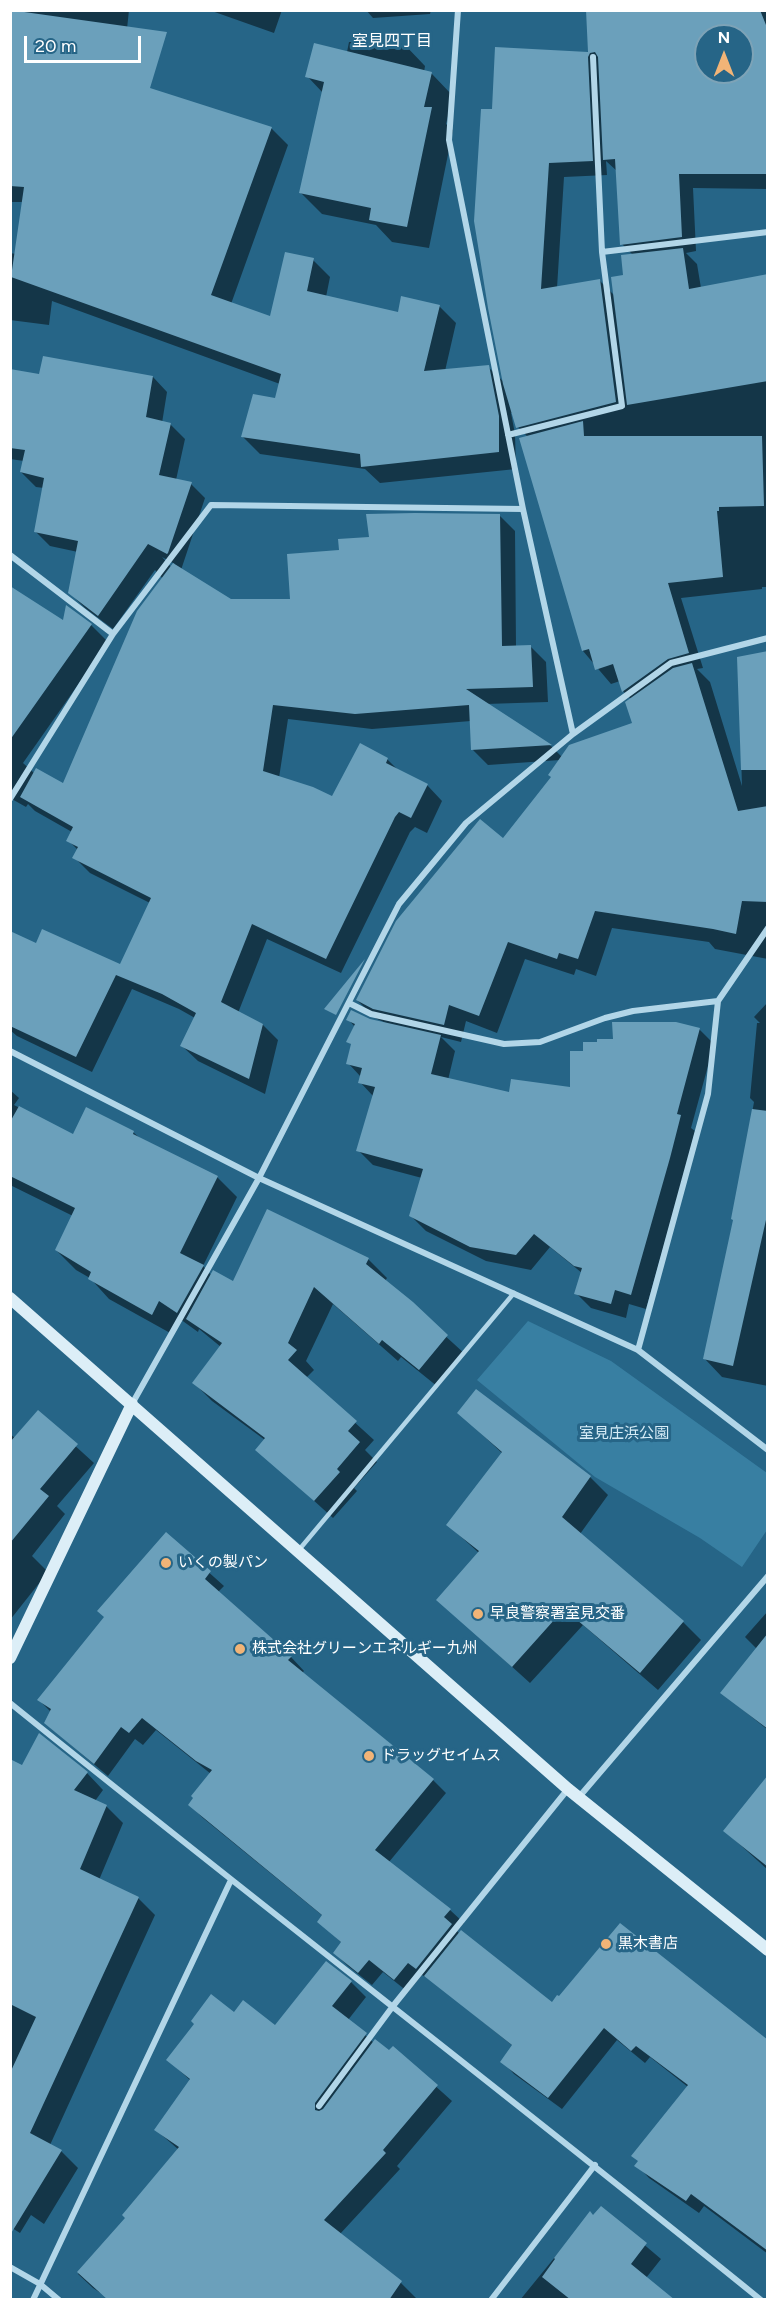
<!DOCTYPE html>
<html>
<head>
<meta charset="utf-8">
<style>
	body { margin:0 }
	#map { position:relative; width:778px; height:2310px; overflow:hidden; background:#266587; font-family:Figtree,sans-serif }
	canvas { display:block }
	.frame { position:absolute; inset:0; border:12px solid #fff; pointer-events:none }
	.north { position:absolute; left:694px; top:24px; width:60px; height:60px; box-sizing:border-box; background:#266587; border:2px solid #7da3b7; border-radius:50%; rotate:0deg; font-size:16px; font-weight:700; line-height:24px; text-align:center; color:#fff }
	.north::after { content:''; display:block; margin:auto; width:21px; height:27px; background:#f1b477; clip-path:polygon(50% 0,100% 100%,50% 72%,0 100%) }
	.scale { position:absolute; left:24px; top:36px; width:117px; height:27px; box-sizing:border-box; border:3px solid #fff; border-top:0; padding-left:8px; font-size:18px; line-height:21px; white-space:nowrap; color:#fff; -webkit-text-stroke:4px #266587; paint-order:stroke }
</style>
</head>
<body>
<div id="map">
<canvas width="778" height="2310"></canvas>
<div class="frame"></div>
<div class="north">N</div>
<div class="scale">20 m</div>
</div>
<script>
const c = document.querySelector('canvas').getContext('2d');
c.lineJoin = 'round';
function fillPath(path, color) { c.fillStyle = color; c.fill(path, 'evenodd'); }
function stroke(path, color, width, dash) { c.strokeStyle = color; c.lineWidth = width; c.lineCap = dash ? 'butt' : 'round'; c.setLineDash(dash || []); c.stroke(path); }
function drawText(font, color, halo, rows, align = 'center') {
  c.font = font + ' Figtree,"Noto Sans JP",sans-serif'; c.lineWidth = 6; c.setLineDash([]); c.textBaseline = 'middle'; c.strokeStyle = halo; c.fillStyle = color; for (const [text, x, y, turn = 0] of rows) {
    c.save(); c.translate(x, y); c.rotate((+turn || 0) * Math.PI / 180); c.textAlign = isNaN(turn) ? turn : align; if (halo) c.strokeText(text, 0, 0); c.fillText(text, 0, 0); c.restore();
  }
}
const green = new Path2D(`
	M528 1321 611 1361 767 1473V1530L742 1567 700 1538 595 1477 477 1380Z`);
const shadow = new Path2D(`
	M10 10H129L115 142 271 128 288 145 231 304 272 318 313 260 330 277 326 297 399 314 439 306 456 323 445 371 488 367 506 384 493 111 589 53 587 10H768V189L693 188 696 251 686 253 697 264 701 288 768 276V587H762V589L681 598 703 668 697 669 710 682 742 786 738 658 768 653V959L715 949 709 942 612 928 596 976 576 969 574 975 525 959 497 1033 466 1021 461 1042 441 1037 455 1051 448 1080 511 1094 571 1089 585 1053 614 1041 699 1029 714 1044 691 1128 695 1131 684 1174 646 1309 629 1304 626 1318 591 1308 576 1293 582 1273 550 1247 531 1270 486 1261 426 1231 411 1216 422 1178 373 1165 358 1150 373 1096 360 1082 361 1077 348 1063 352 1045 348 1041 355 1027 348 1019 386 1023 375 1018 357 1000 503 840 553 777 560 760 488 765 473 750 471 721 372 729 288 719 279 778 333 798 387 759 400 772 427 785 442 801 427 833 415 827 410 832 341 973 267 939 238 1013 263 1025 278 1040 265 1094 198 1061 182 1046 195 1018 179 1009 132 989 92 1072 17 1036 10 1030V933L36 945 121 966 150 903 90 873 74 857 78 850 68 840 72 832 35 811 28 804 26 807 10 798V588L64 622 91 625 108 642 23 763 34 773 64 785 163 579 155 570 113 629 85 608 70 593 78 552 50 546 36 532 44 488 36 487 21 472 24 461 10 459V370L41 376 153 377 167 392 162 423 170 424 185 439 176 480 191 484 205 498 181 570 230 601H292L341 552 371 538 499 515 515 531 516 647 530 646 546 662 548 702 486 704 551 746 562 757 634 724 632 700 623 691 620 681 611 684 583 651 528 437 518 427 514 412 511 413 515 434 516 469 380 483 365 469 260 454 243 437 276 400 280 384 52 301 49 325 10 320V253L16 254 23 202H10ZM706 36H742V72H706ZM606 161 618 172 622 244 633 255 614 295 600 281 557 288 564 177 607 175ZM162 557 175 564 172 568Z
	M209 10H282L274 33Z
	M366 10H431L430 14 373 18Z
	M349 42 404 44 425 66 424 72 432 74 453 96 446 124 453 130 429 248 392 242 376 225 322 214 300 192 323 93 307 76 347 52Z
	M768 1002V1386L722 1377 705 1359 735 1220 733 1219 754 1102 750 1098 757 1023H760L754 1017Z
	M10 1090 19 1098 14 1105 74 1136 133 1132 142 1140 217 1177 237 1197 203 1266 212 1276 233 1283 267 1211 368 1259 387 1278 385 1281 465 1354 438 1387 401 1357 398 1361 333 1304 306 1361 314 1370 306 1378 374 1440 365 1450 377 1462 354 1488 357 1491 333 1518 257 1449 265 1440 212 1401 194 1383 221 1347 199 1329 198 1332 180 1319 172 1334 109 1299 90 1278 76 1270 56 1250 73 1216 10 1185Z
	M476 1391 590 1477 608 1495 580 1534 683 1622 701 1640 658 1690 583 1625 530 1683 438 1600 479 1553 448 1525 503 1454 459 1413Z
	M38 1412 94 1463 57 1506 65 1514 32 1556 48 1572 10 1620V1434L15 1438Z
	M166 1534 224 1586 218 1592 291 1657 304 1671 302 1673 433 1780 446 1793 389 1862 450 1910 464 1923 457 1931 460 1934 552 2004 768 2043V2254L704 2206 699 2213 649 2178 637 2165 688 2087 650 2057 645 2063 617 2040 562 2109 514 2074 502 2061 513 2046 431 1980 422 1975 408 1992 383 1972 372 1985 348 1966 335 1953 342 1943 319 1922 323 1916 203 1818 190 1805 211 1774 156 1730 143 1745 135 1739 108 1776 45 1723 51 1712 39 1700 106 1618Z
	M768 1611V1730L722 1693 757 1649 745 1637Z
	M10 1760 23 1767 87 1773 103 1790 95 1801 106 1806 123 1823 99 1880 138 1898 155 1915 50 2145 61 2151 78 2168 44 2224 31 2215 20 2233 12 2228 10 2230Z
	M768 1778V1870L725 1831Z
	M351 1982 366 1997 348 2020 374 2043 389 2052 393 2048 452 2101 397 2166 400 2169 340 2234 401 2283 416 2298 415 2300H111L93 2288 78 2274 127 2218 179 2150 156 2130 190 2080 168 2060 234 2014 275 2027Z
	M601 2208 661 2259 646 2278 670 2300H520L590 2214 594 2217Z`);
const building = new Path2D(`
	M10 10 167 32 150 88 272 127 211 295 270 316 285 252 314 258 307 291 398 312 401 296 440 305 424 371 489 365 499 416V452L361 467 360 454 241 437 253 394 275 398 281 374 11 277 24 187 10 186Z
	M586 10H760L768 30V174H679L682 237 620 245 615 159 603 160 598 57 595 52 590 53 588 57 593 161 549 163 541 289 600 279 616 402 516 428 503 384 488 308 474 221 481 109H492L495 47 588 52ZM706 36H742V72H706Z
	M314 43 432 72 424 107H432L407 227 369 220 371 208 299 193 324 82 305 77Z
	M683 248 689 289 768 274V381L627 405 611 277 623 275 621 255Z
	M43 356 153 376 146 417 171 423 159 475 192 482 168 553 167 554 148 544 98 616 68 593 78 541 34 532 44 478 20 472 25 450 10 448V369L39 374Z
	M583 421 584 436H762L764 506 719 507V511H717L723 577 668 583 689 653 668 659 622 692 613 664 595 670 589 649 582 651 519 438Z
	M415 513 500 514 502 646 531 645 533 687 466 689 552 745 471 750 469 705 355 714 273 705 263 771 313 787 332 796 360 743 388 758 386 763 428 784 411 818 399 812 395 817 326 959 252 924 221 1002 263 1024 249 1079 180 1046 196 1013 162 994 116 975 76 1057 10 1026V931L36 943 42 929 120 964 151 898 72 858 78 847 66 841 73 827 20 797 36 768 63 783 137 611 173 563 231 599H290L287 554 339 550 338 539 369 537 366 514Z
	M10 586 63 620 66 605 92 624 10 740Z
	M768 651V770H741L737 657Z
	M692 663 738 811 768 806V902L742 901 736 934 713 929 595 911 578 959 559 953 557 959 508 942 479 1016 449 1005 444 1025 373 1009 356 1000 396 921 480 819 503 838 551 777 548 775 569 745 632 723 625 702 673 668Z
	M365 959 336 1015 324 1009Z
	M351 1010 370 1019 441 1035 431 1074 509 1092 511 1079 570 1087V1051H583V1042H597V1039H613L612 1022H676L700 1028 677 1114 681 1115 670 1158 631 1295 615 1290 611 1304 574 1294 582 1268 574 1266 534 1234 516 1255 470 1247 409 1216 423 1169 356 1151 375 1087 358 1083 362 1068 346 1064 351 1044 346 1042 355 1024 346 1020Z
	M19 1106 73 1134 86 1107 134 1131 133 1134 218 1176 180 1253 204 1265 177 1313 159 1301 152 1315 88 1279 91 1272 55 1250 75 1208 10 1176V1122Z
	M752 1109 768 1111V1211L733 1366 703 1359 733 1220 731 1219Z
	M267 1209 369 1258 366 1264 413 1302 448 1335 419 1370 382 1340 379 1344 314 1287 288 1343 297 1350 288 1360 357 1421 348 1431 360 1442 337 1469 340 1472 314 1501 255 1450 265 1438 192 1383 222 1343 186 1319 213 1270 233 1281Z
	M476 1389 591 1476 562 1517 684 1621 640 1673 564 1609 512 1667 436 1600 479 1551 446 1525 502 1452 457 1413Z
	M38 1410 78 1444 40 1489 49 1496 10 1543V1442Z
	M166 1532 211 1571 205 1579 292 1656 288 1660 434 1779 375 1850 451 1909 444 1917 452 1924 416 1969 408 1963 394 1980 369 1960 358 1973 333 1953 341 1942 317 1922 322 1915 188 1805 193 1798 191 1796 212 1770 196 1761 142 1718 129 1733 121 1727 94 1764 44 1723 51 1709 37 1700 104 1617 97 1611Z
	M768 1633V1729L720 1693Z
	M39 1733 88 1772 74 1790 107 1805 80 1869 139 1897 30 2133 62 2150 10 2235V2073L36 2017 10 2004V1759L22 1765Z
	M768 1775V1867L723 1831Z
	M620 1923 768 2040V2251L691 2194 686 2201 634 2166 638 2161 631 2156 688 2085 636 2046 631 2051 604 2028 548 2098 500 2062 512 2045 424 1976 461 1930 552 2002 557 1995 559 1996Z
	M326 1961 352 1981 332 2006 367 2033 315 2103V2110L319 2111 323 2109 375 2039 389 2050 393 2046 438 2085 383 2150 386 2153 324 2220 402 2281 389 2300H108L77 2272 125 2218 122 2215 179 2147 154 2130 190 2079 166 2060 194 2024 191 2021 211 1994 234 2012 243 2000 275 2025Z
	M601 2206 647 2243 631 2264 675 2300H571L542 2277 555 2259 554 2258 590 2211 593 2215Z`);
const lane = new Path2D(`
	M298 1551 514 1293`);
const street = new Path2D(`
	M458 10 449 140 523 509 573 734
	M593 57 602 252
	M508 435 622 406 602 252 768 232
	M10 555 113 634 10 799
	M113 634 211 505 523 509
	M349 1003 371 1014 504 1044 540 1042 605 1018 633 1011 718 1001
	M10 1051 259 1178 638 1350 768 1450
	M638 1350 708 1094 718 1001 768 928
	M132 1404 259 1178 399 904 466 823 573 734 671 663 768 638
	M10 1703C259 1904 513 2099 761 2300
	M579 1797 768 1576
	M319 2106 393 2006 568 1789
	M10 2267 40 2284 59 2300
	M33 2300 231 1880
	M491 2300 595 2165`);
const secondary = new Path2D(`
	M10 1298 568 1789 768 1950
	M10 1658 132 1404`);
const markers = [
	[166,1563,6,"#f1b477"],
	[478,1614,6,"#f1b477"],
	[240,1649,6,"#f1b477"],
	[369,1756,6,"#f1b477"],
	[606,1944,6,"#f1b477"]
];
const parkNames = [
	["室見庄浜公園",624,1434]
];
const poiNames = [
	["いくの製パン",178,1563],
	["早良警察署室見交番",490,1614],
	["株式会社グリーンエネルギー九州",252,1649],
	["ドラッグセイムス",381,1756],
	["黒木書店",618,1944]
];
const neighbourhoodNames = [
	["室見四丁目",392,41]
];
fillPath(green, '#387fa2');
fillPath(shadow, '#0007');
fillPath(building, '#6ba0bb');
stroke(lane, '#b2d6e8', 4.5);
stroke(street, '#b2d6e8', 6);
stroke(secondary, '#dceef7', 12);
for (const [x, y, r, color] of markers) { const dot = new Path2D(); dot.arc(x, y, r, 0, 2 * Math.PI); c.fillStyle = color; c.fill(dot); stroke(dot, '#266587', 2); }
drawText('15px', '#d6ecf7', '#266587', parkNames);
drawText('15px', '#fff', '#266587', poiNames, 'left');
drawText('16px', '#fff', '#266587', neighbourhoodNames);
</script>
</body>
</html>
